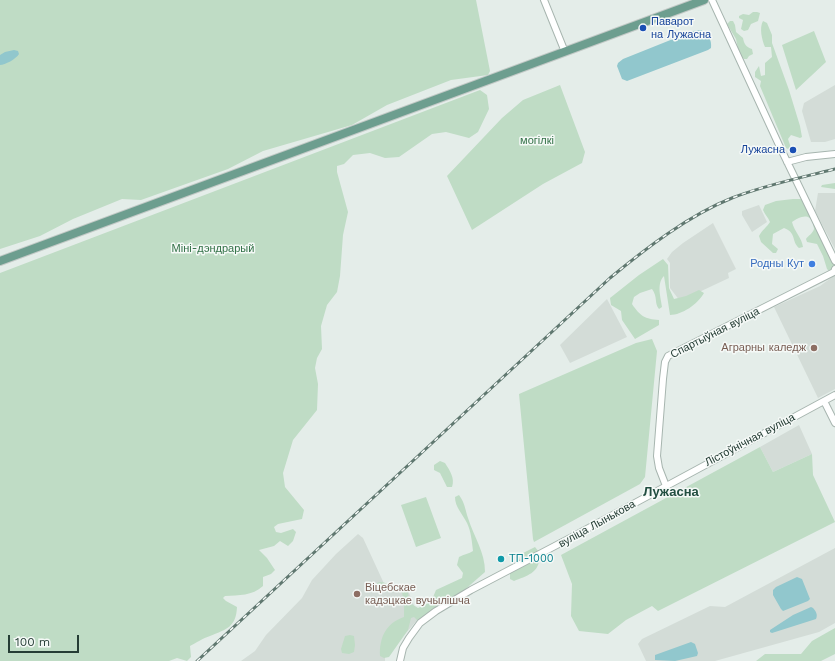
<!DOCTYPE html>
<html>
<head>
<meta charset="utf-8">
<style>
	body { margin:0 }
	#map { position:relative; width:835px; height:661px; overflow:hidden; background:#e4ede9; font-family:"Work Sans",sans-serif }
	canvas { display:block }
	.scale { position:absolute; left:8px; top:635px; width:71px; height:18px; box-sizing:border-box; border:2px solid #253d35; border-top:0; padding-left:5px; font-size:12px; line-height:14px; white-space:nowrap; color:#253d35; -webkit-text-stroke:3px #f5f9f7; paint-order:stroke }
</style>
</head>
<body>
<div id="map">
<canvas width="835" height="661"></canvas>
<div class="scale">100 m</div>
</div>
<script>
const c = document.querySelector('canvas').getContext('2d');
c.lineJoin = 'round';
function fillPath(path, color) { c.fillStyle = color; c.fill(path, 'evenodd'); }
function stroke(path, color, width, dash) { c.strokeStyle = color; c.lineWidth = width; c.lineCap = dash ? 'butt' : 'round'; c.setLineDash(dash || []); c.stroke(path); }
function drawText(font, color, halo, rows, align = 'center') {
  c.font = font + ' "Work Sans",sans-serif'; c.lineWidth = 3; c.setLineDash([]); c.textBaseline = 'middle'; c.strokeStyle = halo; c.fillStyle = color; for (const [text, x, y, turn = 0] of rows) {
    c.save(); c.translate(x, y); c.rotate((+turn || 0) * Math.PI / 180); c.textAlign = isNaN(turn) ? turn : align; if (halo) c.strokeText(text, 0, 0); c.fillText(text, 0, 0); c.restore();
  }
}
const built = new Path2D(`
	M835 85V139L825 142H811L802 111 804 103Z
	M818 193H835V249L815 211Z
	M759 205 767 222 752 232 742 215V211Z
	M713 223 736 269 728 273 729 278 680 301 670 288V263L667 259 672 252 683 243Z
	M835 275V389L818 398 774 307 820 286Z
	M607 299 627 337 570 363 560 345Z
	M799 425 812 454 773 472 760 447Z
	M358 534 363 538 387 590 406 585 419 618 385 657V661H241L255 651 266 635 302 598 312 580 336 554Z
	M835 548V623L819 632 715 661H646L638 644 642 639 710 606 725 607Z`);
const green = new Path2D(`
	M0 0H476L490 71 488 75 451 80 387 105 352 125 263 151 228 169 141 200 122 199 73 219 40 236 0 249Z
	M753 12H757L760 13 758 21 751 24 748 30 744 31 741 29 743 20 739 18V16L743 14 749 15Z
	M730 21H733L735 25 736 32 743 38C744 44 746 47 752 49L753 54 749 56 747 59H744L739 54 736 39 727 24Z
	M763 21 767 23 772 35V43L789 90 800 126 802 137 800 138 791 135 788 139 791 148 790 150 786 148 760 86 761 81 755 77V72L759 66 761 76 765 75V63L772 57 771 47H765C762 40 759 28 763 21Z
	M814 31 826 62 796 90 782 45Z
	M560 85 585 152 582 163 543 184 472 230 447 176 502 118 523 100Z
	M480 90 487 95 489 109 478 132 469 138 446 132 432 134 399 157 385 158 370 153 353 155 344 164 337 166V172L348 212 343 235 340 276 337 292 327 305 321 326 322 349 317 358 315 368 318 384 317 410 293 440 283 473 285 487 304 510 302 519 278 524 274 527 276 532 281 533 293 529 296 532 293 541 288 546 280 541 274 546 259 550 267 558 275 570 271 574 263 577V586C252 596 239 595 225 596L223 598 226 601 237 607C236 627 227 629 210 636 203 638 196 643 190 646L191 657 187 661 177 658 169 661H0V273Z
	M835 183V189L821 187 822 185Z
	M793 199H802L806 204 834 264V268L829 271 827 269 823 256 817 244 807 242 806 239C808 236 813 233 814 229 814 227 813 226 813 223 809 212 799 217 792 222 794 231 802 238 803 247L799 248C791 241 797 233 784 228L773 234 772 244 778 249 776 253H773L761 242 759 236C762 230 767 227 770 222 768 217 765 215 763 210L765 205 776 201Z
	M663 259 668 265 669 288 674 299 686 296 699 290 704 293C698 304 682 315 670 315L664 276C656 284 661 298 662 307L659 309C654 303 658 297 652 289L640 293 634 297 632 304C640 316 645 319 659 320V325L635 339 622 320 621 311 611 305 610 298 639 275Z
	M652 339 657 351 645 477 640 484 534 542 533 539 519 394 636 343Z
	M760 447 773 472 812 454 813 475 835 522 658 611 652 606 626 620 608 634 579 631 571 616 572 584 561 555Z
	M440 461 445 463C450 471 455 478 452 487H447L440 473 434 470V465Z
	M459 495C465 503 465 509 468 518 474 537 485 552 485 572L461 593 418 621 414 617 411 618 408 630 389 657 384 658 380 656C379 638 386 623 404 617V606L402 592 400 591 385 592 376 589 377 583C384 580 386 585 393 586 399 586 401 585 407 588L410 603 418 608 431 602 436 590 462 578 463 573 457 565 459 557C464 554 469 554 473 551 472 542 471 531 467 523 462 513 455 507 455 497Z
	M426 497 441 538 416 547 401 505Z
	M535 547 539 552 521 562 519 560 521 554Z
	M539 557C540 573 526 576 514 581L510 579V573Z
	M835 628V654L821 661H756L765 654H801L812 641Z
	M350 635 354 636 355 645 354 652 349 654 342 653 341 649 345 636Z`);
const water = new Path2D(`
	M701 30C708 35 712 39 711 48L708 50 627 81 622 79 617 66 618 63 623 59 693 31Z
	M14 50 18 51 19 54C16 59 5 65 0 65V55L5 52Z
	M797 577 802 579 810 599 808 601 783 611 781 609 773 595V590L776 587Z
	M811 607 813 608C816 611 818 615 816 619L772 633 770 632V630L793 615Z
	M691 642 695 644 698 653 697 656 675 661 655 660V655Z`);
const minor = new Path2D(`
	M544 0 565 52
	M712 0 779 145 835 261
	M787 162 806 157 835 154
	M824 401 835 423
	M666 486 659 468 657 456 663 379 665 362 668 356 834 272 835 269
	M400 661 403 648 409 638 420 623 436 611 471 590 572 537 835 395`);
const major = new Path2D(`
	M0 261 704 0`);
const rail = new Path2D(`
	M197 661 610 278C645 249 689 215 732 198 765 185 800 178 835 169`);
const markers = [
	[643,28,4,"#1a4fb4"],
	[793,150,4,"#1a4fb4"],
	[812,264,4,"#3f7fe0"],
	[814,348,4,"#8d6e63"],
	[501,559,4,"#0f9aa8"],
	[357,594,4,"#8d6e63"]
];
const transitNames = [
	["Паварот",651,22],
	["на Лужасна",651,35],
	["Лужасна",785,150,"right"]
];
const parkNames = [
	["могілкі",537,141],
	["Міні-дэндрарый",213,249]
];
const shopNames = [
	["Родны Кут",804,264]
];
const streetNames = [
	["Спартыўная вуліца",715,333,-27],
	["Лістоўнічная вуліца",750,440,-28],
	["вуліца Лынькова",597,524,-29]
];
const educationNames = [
	["Аграрны каледж",806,348],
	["Віцебскае",365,588,"left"],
	["кадэцкае вучылішча",365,601,"left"]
];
const cultureNames = [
	["ТП-1000",509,559]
];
const quarterNames = [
	["Лужасна",671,492]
];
fillPath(built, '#d3dcd7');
fillPath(green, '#bfdcc5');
fillPath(water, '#91c7cd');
stroke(minor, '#a7b5af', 8);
stroke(major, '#c2c9c6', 10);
stroke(minor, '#fff', 6);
stroke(major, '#6d9e8f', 8);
stroke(rail, '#607870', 3);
stroke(rail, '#f5f9f7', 1.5, [4.5]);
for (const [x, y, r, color] of markers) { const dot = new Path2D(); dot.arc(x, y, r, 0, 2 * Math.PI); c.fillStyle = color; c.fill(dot); stroke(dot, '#f5f9f7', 1.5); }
drawText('11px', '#164399', '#f5f9f7', transitNames, 'left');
drawText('11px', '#327147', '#f5f9f7', parkNames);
drawText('11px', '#366cbe', '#f5f9f7', shopNames, 'right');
drawText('11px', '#253d35', '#f5f9f7', streetNames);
drawText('11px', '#785e54', '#f5f9f7', educationNames, 'right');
drawText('11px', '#0d838f', '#f5f9f7', cultureNames, 'left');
drawText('bold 13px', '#224e41', '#f5f9f7', quarterNames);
</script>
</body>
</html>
